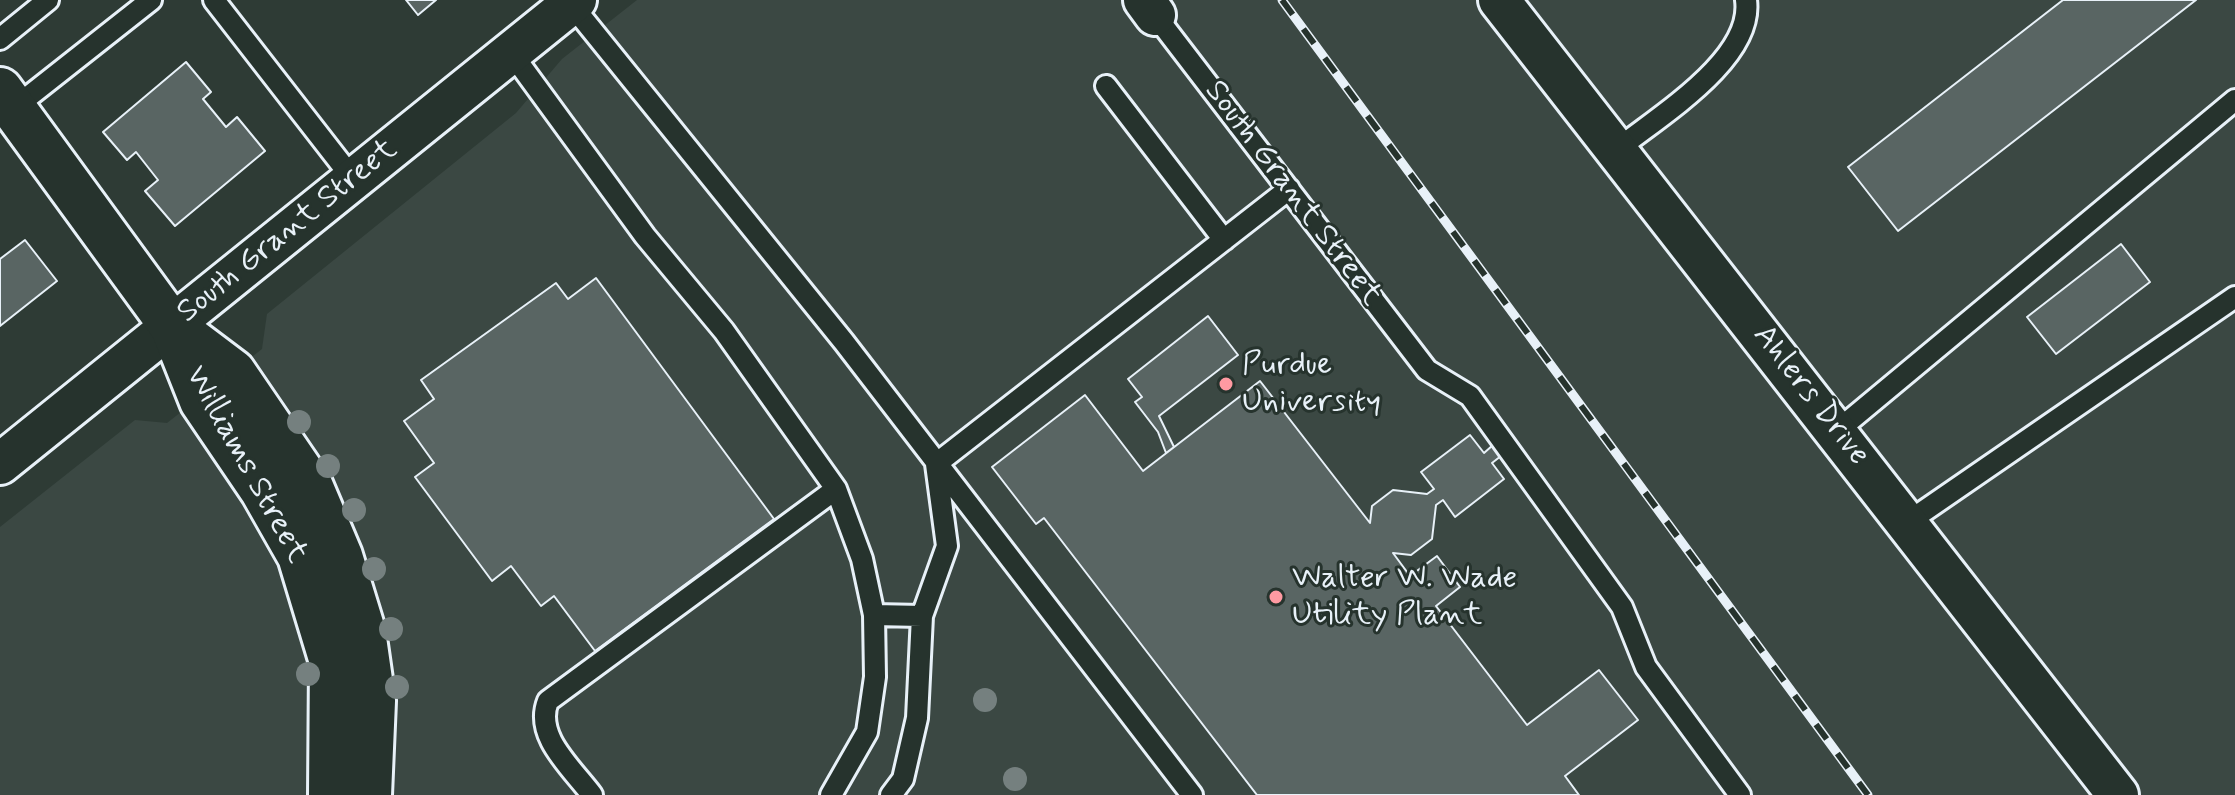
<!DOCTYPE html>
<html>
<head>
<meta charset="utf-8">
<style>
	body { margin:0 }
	canvas { display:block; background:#2e3b35 }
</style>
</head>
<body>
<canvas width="2235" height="795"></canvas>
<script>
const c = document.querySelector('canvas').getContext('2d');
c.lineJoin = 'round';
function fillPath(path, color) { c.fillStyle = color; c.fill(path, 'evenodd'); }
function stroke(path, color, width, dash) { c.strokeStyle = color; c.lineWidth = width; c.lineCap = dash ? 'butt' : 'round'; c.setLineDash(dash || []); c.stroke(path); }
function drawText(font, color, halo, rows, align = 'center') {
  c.font = font + ' Mynerve,sans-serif'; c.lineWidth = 6; c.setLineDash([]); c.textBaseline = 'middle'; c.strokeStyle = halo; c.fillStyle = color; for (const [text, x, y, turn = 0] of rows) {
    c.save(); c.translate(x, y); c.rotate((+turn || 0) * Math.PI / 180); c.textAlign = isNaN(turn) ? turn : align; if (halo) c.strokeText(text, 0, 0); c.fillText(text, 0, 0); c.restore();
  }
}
const built = new Path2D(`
	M637 0H2235V795H0V527L135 420 167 423 262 349 267 314 516 113 562 59Z`);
const building = new Path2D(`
	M406 0H436L418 15Z
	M2063 0H2196L1898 231 1848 167Z
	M186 62 211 92 203 99 226 127 237 117 265 151 175 226 145 191 158 180 136 152 127 160 103 132Z
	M25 240 57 281 0 326V259Z
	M2121 244 2150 282 2056 354 2027 317Z
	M596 278 774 519 595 651 554 596 541 606 511 566 492 581 415 477 434 463 404 421 434 399 421 380 556 283 568 299Z
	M1208 316 1238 355 1159 416 1174 447 1166 453 1158 432 1135 402 1142 397 1128 379Z
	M1260 381 1370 523 1372 506 1393 490 1427 494 1434 489 1421 472 1470 435 1484 453 1493 445 1501 456 1492 463 1504 479 1455 517 1443 500 1436 505 1432 539 1411 555 1393 553 1410 576 1437 556 1460 587 1436 606 1527 725 1599 670 1638 720 1565 776 1579 795H1257L1044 518 1036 524 992 467 1085 395 1143 471Z`);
const lane = new Path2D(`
	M214 0 353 179
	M571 4 844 342 1192 795
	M1155 15 1427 370 1470 396 1622 607 1646 667 1740 795
	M0 39 48 0
	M510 51 645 236 724 331 836 489 862 559 874 615 875 677 867 732 831 795
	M1106 86 1224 240
	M14 108 151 0
	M1618 149C1659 116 1754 59 1746 0
	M1837 431 2235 100
	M1908 522 2235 297
	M874 615 922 616
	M592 795C571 767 534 736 548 701L836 489
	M891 795 903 779 917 718 922 616 947 546 936 464 1289 189`);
const street = new Path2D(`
	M1144 0 1155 15
	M1499 0 2118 795
	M0 464 576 0`);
const secondary = new Path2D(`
	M0 90 172 326 233 372 310 485 340 556 363 631 373 701 369 795
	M173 328 202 401 263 491 300 556 332 662 331 795`);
const rail = new Path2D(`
	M1282 0 1868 795`);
const trees = [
	[299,422],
	[328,466],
	[354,510],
	[374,569],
	[391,629],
	[308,674],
	[397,687],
	[985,700],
	[1015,779]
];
const markers = [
	[1226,384,8,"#ff9aa2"],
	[1276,597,8,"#ff9aa2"]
];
const streetNames = [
	["South Grant Street",1292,194,53],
	["South Grant Street",288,232,-39],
	["Ahlers Drive",1810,396,52],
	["Williams Street",245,465,61]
];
const poiNames = [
	["Purdue",1242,366],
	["University",1242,403],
	["Walter W. Wade",1292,579],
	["Utility Plant",1292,616]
];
fillPath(built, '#3b4843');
fillPath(building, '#596563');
stroke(building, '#e8f1f8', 2);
stroke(lane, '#e8f1f8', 26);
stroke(street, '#e8f1f8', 46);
stroke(secondary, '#e8f1f8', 50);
stroke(lane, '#26332d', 20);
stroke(street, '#26332d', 40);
stroke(secondary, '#26332d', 44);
stroke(rail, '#e8f1f8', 9);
stroke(rail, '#26332d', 6, [18]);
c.fillStyle = '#75807f';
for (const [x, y] of trees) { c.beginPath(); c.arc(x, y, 12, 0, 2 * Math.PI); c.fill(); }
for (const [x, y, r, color] of markers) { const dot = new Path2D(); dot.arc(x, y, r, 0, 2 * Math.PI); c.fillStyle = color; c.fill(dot); stroke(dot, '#26332d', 3); }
drawText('32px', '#e8f1f8', '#26332d', streetNames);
drawText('32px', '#e8f1f8', '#26332d', poiNames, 'left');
</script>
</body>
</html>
